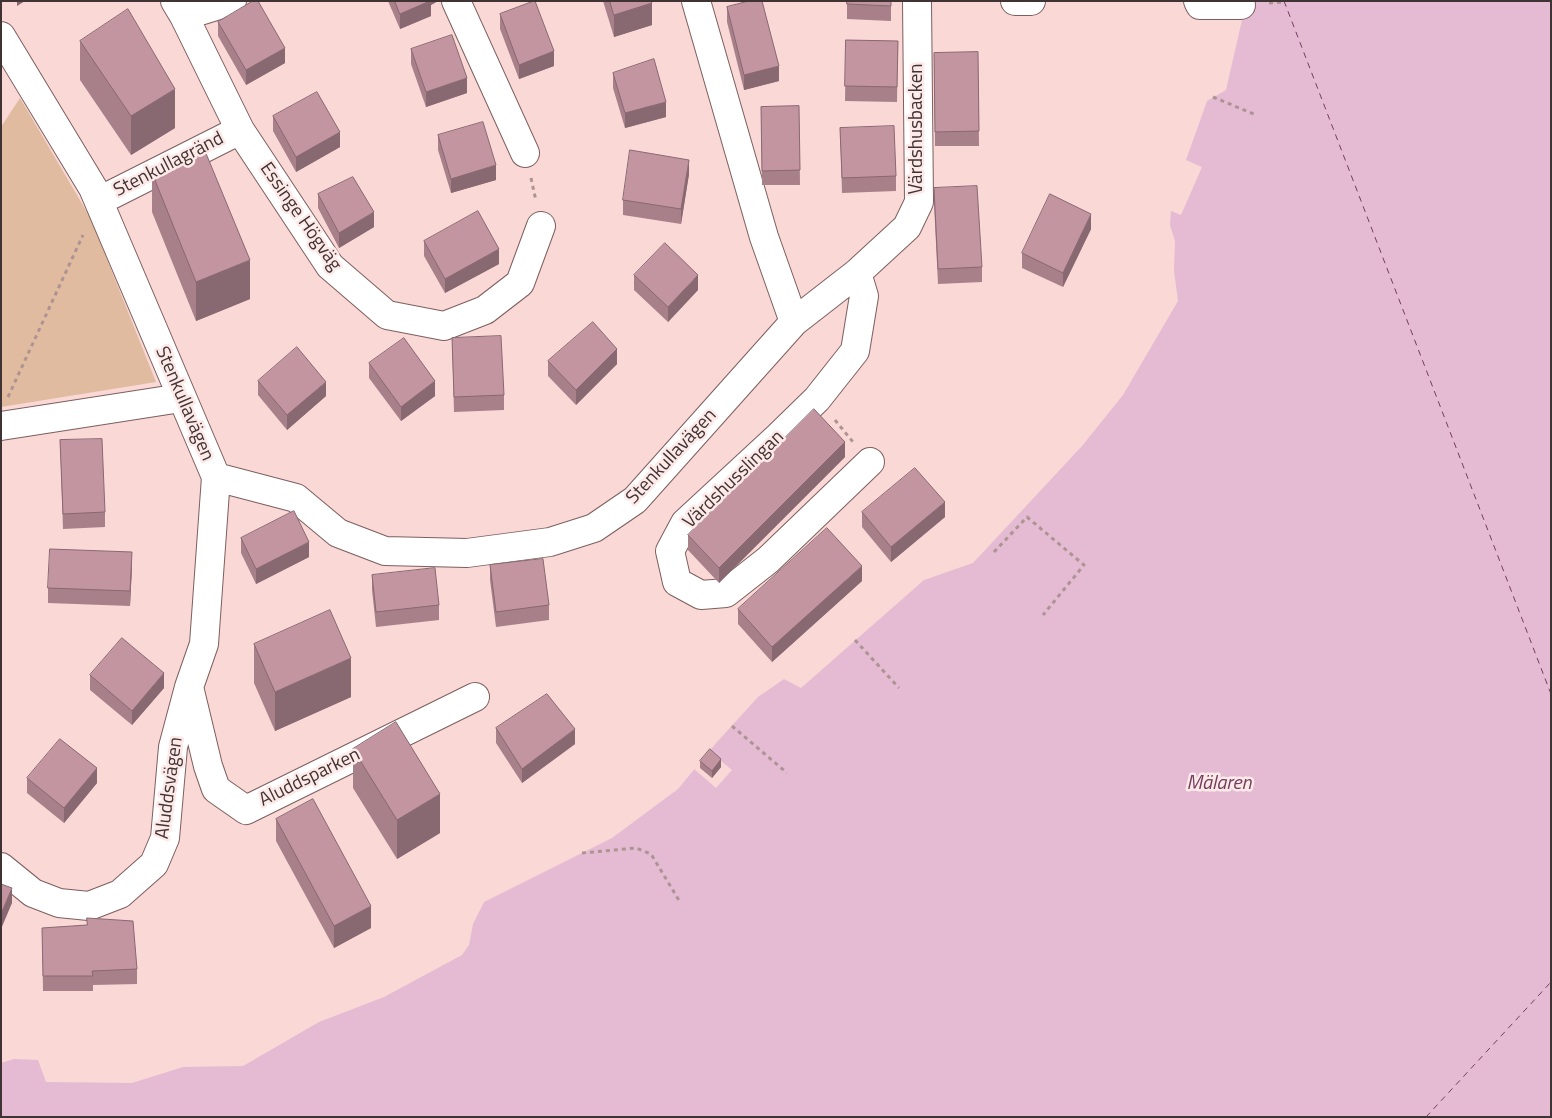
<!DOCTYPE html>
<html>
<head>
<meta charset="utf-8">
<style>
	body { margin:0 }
	#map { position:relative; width:1552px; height:1118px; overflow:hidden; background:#f9d8d6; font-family:"Titillium Web",sans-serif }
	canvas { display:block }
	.frame { position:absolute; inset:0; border:2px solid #403333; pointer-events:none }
</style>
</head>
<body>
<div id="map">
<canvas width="1552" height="1118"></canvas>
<div class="frame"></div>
</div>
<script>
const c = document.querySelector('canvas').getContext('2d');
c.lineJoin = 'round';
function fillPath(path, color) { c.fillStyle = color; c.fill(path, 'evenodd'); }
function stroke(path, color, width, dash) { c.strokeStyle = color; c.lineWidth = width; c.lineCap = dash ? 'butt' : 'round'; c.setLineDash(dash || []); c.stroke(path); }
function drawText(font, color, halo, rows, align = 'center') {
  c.font = font + ' "Titillium Web",sans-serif'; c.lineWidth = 5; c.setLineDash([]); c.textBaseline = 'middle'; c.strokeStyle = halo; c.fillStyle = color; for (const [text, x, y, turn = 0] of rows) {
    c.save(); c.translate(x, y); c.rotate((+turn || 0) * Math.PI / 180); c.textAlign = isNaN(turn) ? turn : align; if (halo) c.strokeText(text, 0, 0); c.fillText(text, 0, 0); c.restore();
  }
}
const green = new Path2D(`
	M20 98 91 219 156 382 1 407V127Z`);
const water = new Path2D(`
	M1240 1H1551V1117H1V1063L14 1059 38 1060 46 1082 132 1083 183 1067 243 1066 319 1022 384 997 462 955 469 945 473 924 484 902 612 838 678 789 717 742 758 697 784 679 801 688 924 580 973 563 1082 446 1123 395 1178 301 1174 271 1175 241 1170 225 1171 211 1181 215 1202 167 1186 160 1207 101 1226 90 1242 20Z`);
const pier = new Path2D(`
	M709 751 732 770 716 788 694 769Z`);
const ferry = new Path2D(`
	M1284 1 1551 694
	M1426 1117 1551 982`);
const path = new Path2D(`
	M1269 3 1284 2
	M1213 97 1256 115
	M531 178 536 201
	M8 397 83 235
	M835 420 853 442
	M994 552 1027 517 1084 565 1043 615
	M855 640 899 688
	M732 726 787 773
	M582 853 636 848 651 854 680 902`);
const minor = new Path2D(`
	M175 1 184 16 240 130 330 266 387 315 444 326 485 310 520 283 541 226
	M456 1 525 153
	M1015 1H1031
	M1198 1 1200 5H1241
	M184 16 232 1
	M1 36 93 188 216 477 296 498 338 533 385 551 467 553 550 542 594 528 635 500 794 322 764 237 696 1
	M99 201 240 130
	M857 273 864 296 855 351 817 399 778 437 685 523 670 551 677 582 701 595 726 593 768 560 870 462
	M794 322 857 273 907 227 919 202 917 1
	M1 426 181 398
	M190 691 208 766 216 789 246 810 475 697
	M1 867 33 893 59 903 89 906 120 894 154 864 165 838 173 747 189 687 204 644 216 477`);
const wall = new Path2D(`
	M388 1H438L431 5V16L400 29Z
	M603 1H651L652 25 614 37Z
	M847 1H891V21L847 19Z
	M727 7 779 81 744 90 727 22Z
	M500 14 554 66 519 79 500 29Z
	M218 22 285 63 246 85 218 36Z
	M846 40 898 41 897 102 845 101Z
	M80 41 175 128 131 155 80 80Z
	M411 49 467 93 426 107 411 64Z
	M978 52 979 146H935L934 53Z
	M613 73 666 117 625 128 613 88Z
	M799 106 800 185H762L761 107Z
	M273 116 340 147 296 172 273 131Z
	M840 128 896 176V191L842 193Z
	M438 135 496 180 451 193 438 150Z
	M152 173 250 299 196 321 152 212Z
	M689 174 681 224 623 215V200Z
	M934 188 982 267V282L938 284 934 203Z
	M318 194 374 227 339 248 318 208Z
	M1091 229 1063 287 1022 268V253Z
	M424 241 499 264 445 293 424 256Z
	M634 275 698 290 668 322 634 290Z
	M452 338 504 395V410L454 412Z
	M548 361 617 364 576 405 548 376Z
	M369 363 435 396 401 421 369 378Z
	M258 381 326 396 287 430 258 395Z
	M60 440 105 512V527L63 529Z
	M845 457 719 583 688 550V535Z
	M862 512 945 517 891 562 862 527Z
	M241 538 309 557 256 584 241 553Z
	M490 565 549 605V620L496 627 490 580Z
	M132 566 130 606 48 603V588Z
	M372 575 439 605V620L376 627 372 590Z
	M862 581 772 662 738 624V609Z
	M254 644 351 697 275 731 254 683Z
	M90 675 164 688 132 725 90 690Z
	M496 728 575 744 522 783 496 743Z
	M353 749 440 833 397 859 353 788Z
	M700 761 721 767 712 778 700 768Z
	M27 778 97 783 64 823 27 793Z
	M276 819 371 928 334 948 276 841Z
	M42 928 137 969V984L93 985V991H43Z`);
const shadedWall = new Path2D(`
	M17 1H25L17 6Z
	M427 1H438L431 5V16L400 29V14Z
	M652 3V25L614 37V15Z
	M285 48V63L246 85V70Z
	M554 51V66L519 79V65Z
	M779 66V81L744 90V75Z
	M467 78V93L426 107V92Z
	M175 89V128L131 155V116Z
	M666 102V117L625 128V113Z
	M340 132V147L296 172V157Z
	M689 160V174L681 224V209Z
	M496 165V180L451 193V179Z
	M374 212V227L339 248V233Z
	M1091 214V229L1063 287V273Z
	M499 249V264L445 293V279Z
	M250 260V299L196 321V282Z
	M698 275V290L668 322V307Z
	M617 349V364L576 405V390Z
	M435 381V396L401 421V407Z
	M326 382V396L287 430V415Z
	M845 442V457L719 583V568Z
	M945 502V517L891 562V547Z
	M309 542V557L256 584V569Z
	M132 552V566L130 606V591Z
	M862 566V581L772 662V647Z
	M351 658V697L275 731V692Z
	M164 673V688L132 725V711Z
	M575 729V744L522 783V769Z
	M721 759V767L712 778V771Z
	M97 768V783L64 823V808Z
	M440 794V833L397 859V820Z
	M12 888V903L1 929V914Z
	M371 906V928L334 948V926Z`);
const building = new Path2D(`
	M253 1H258L285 48 246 70 218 22Z
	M395 1H430L400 14Z
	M534 1H535L554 51 519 65 500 14Z
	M610 1H651L652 3 614 15Z
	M749 1H762L779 66 744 75 727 7Z
	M847 1H891V6L847 4Z
	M128 9 175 89 131 116 80 41Z
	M452 35 467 78 426 92 411 49Z
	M846 40 898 41 897 87 845 86Z
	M978 52 979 131 935 132 934 53Z
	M654 59 666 102 625 113 613 73Z
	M317 92 340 132 296 157 273 116Z
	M799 106 800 170 762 171 761 107Z
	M483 122 496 165 451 179 438 135Z
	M894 126 896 176 842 178 840 128Z
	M630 150 689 160 681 209 623 200Z
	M205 151 250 260 196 282 152 173Z
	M353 177 374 212 339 233 318 194Z
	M977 186 982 267 938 269 934 188Z
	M1050 194 1091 214 1063 273 1022 253Z
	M478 211 499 249 445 279 424 241Z
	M665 243 698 275 668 307 634 275Z
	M593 322 617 349 576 390 548 361Z
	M501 336 504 395 454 397 452 338Z
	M404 338 435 381 401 407 369 363Z
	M297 347 326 382 287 415 258 381Z
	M814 409 845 442 719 568 688 535Z
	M102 439 105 512 63 514 60 440Z
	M915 468 945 502 891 547 862 512Z
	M294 511 309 542 256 569 241 538Z
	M827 528 862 566 772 647 738 609Z
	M50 549 132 552 130 591 48 588Z
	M543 559 549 605 496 612 490 565Z
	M435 568 439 605 376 612 372 575Z
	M330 610 351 658 275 692 254 644Z
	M122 638 164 673 132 711 90 675Z
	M547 694 575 729 522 769 496 728Z
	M396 722 440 794 397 820 353 749Z
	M60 739 97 768 64 808 27 778Z
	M710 749 721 759 712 771 700 761Z
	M313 799 371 906 334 926 276 819Z
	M1 884 12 888 1 914Z
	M87 918 133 921 137 969 92 971 93 976H43L42 928 87 925Z`);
const streetNames = [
	["Värdshusbacken",917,129,-90],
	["Stenkullagränd",169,165,-27],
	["Essinge Högväg",300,217,55],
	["Stenkullavägen",184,404,67],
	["Stenkullavägen",672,457,-47],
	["Värdshusslingan",734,480,-44],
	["Aluddsparken",310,778,-26],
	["Aluddsvägen",170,788,-82]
];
const waterNames = [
	["Mälaren",1219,784]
];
fillPath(green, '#e0bb9f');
fillPath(water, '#e5bbd3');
fillPath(pier, '#f9d8d6');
stroke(ferry, '#733d5f', 1, [6, 5]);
stroke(minor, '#7c5f5e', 30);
stroke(path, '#ad9493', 3, [4, 4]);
stroke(minor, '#fff', 28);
fillPath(wall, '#a8808a');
fillPath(shadedWall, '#886871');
fillPath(building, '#c395a1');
stroke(building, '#886871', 1);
drawText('19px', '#403333', '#fde9e8', streetNames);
drawText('italic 20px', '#733d5f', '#fde9e8', waterNames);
</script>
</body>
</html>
